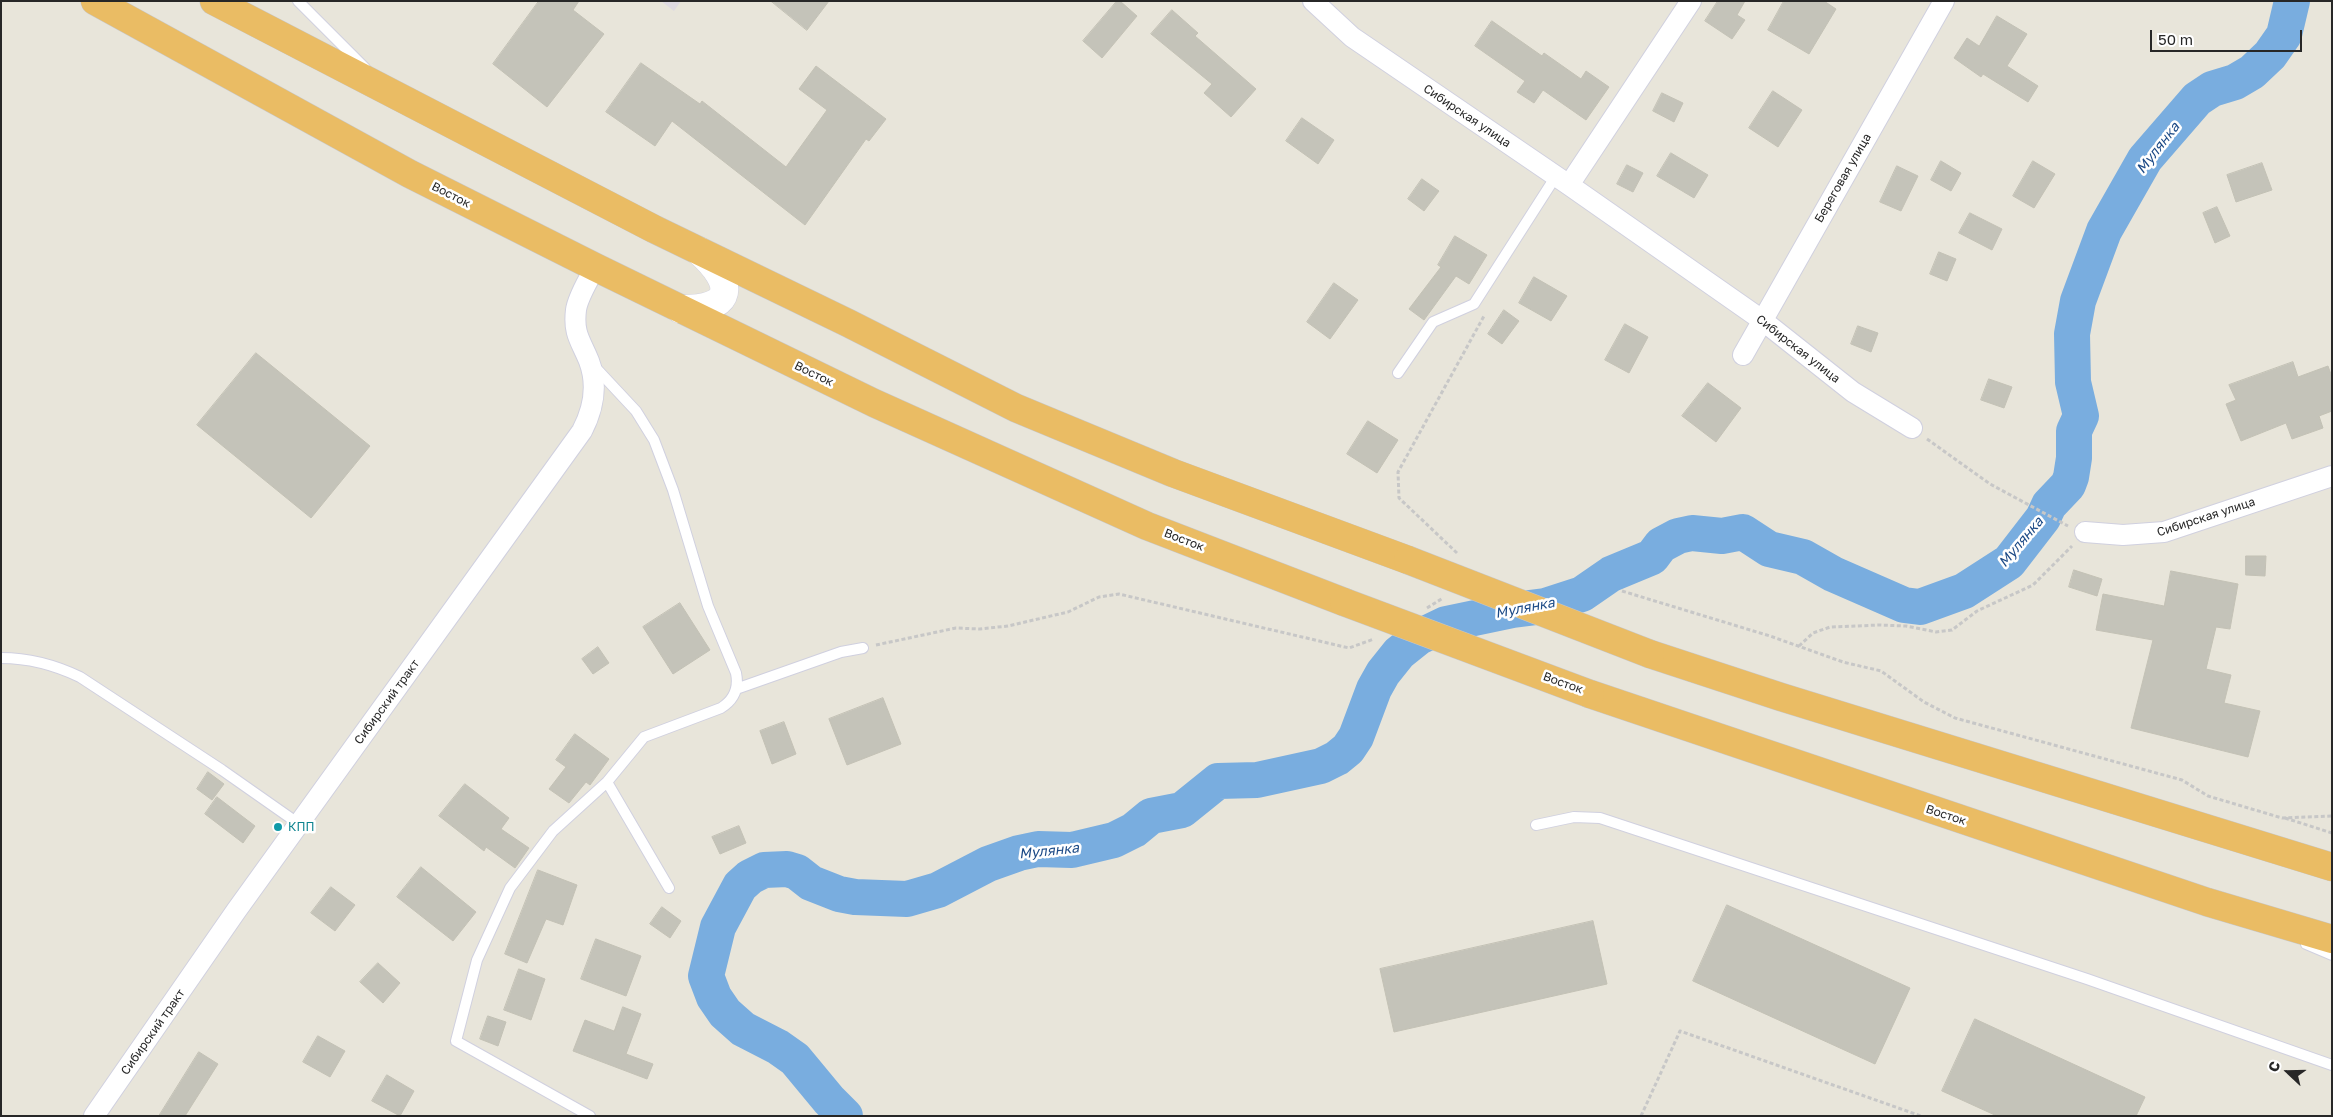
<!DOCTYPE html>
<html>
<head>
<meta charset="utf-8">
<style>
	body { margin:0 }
	#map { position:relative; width:2333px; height:1117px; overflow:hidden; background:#e8e5da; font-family:"Golos Text",sans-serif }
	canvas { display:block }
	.frame { position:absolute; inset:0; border:2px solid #272727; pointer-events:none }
	.north { position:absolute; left:2263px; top:1047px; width:50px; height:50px; -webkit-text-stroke:4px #fff; paint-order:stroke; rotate:291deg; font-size:14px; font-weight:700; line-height:20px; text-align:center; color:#272727 }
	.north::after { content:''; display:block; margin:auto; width:18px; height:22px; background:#272727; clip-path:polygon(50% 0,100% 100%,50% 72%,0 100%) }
	.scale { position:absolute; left:2150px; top:30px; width:152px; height:22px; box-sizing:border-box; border:2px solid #272727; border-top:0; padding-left:6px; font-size:15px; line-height:18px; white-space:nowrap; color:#272727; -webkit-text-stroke:4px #fff; paint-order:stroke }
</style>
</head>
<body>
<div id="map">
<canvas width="2333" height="1117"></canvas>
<div class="frame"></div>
<div class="north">С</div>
<div class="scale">50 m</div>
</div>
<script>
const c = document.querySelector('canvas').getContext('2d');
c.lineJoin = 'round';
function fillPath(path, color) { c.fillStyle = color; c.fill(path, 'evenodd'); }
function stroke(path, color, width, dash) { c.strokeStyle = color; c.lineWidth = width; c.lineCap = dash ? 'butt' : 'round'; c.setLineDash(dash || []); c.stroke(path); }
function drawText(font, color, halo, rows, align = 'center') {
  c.font = font + ' "Golos Text",sans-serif'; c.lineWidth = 5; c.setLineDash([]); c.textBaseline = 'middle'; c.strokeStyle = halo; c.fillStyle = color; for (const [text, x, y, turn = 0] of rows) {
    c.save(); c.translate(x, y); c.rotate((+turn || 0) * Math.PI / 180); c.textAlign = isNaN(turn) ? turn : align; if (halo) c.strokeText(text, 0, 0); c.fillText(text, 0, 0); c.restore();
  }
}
const industrial = new Path2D(`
	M661 1H681L674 11Z`);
const river = new Path2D(`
	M845 1116 829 1100 795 1059 778 1047 743 1029 725 1013 714 997 706 976 718 927 740 886 750 877 764 870 787 869 797 872 811 883 839 894 855 897 907 899 938 890 988 864 1019 853 1038 849 1072 850 1114 840 1134 830 1151 816 1182 810 1218 781 1257 780 1321 766 1337 758 1348 749 1356 737 1374 689 1383 673 1399 653 1419 637 1446 624 1513 610 1545 606 1582 594 1611 574 1652 557 1661 545 1678 536 1692 533 1722 536 1743 532 1769 549 1803 557 1833 574 1904 605 1920 607 1964 591 2009 562 2043 518 2049 505 2068 485 2071 477 2074 458V431L2081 416 2073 382 2072 334 2078 301 2104 231 2145 159 2197 99 2212 89 2235 82 2252 72 2270 55 2284 35 2292 1`);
const building = new Path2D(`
	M539 1H579L573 10 604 34 547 107 493 64Z
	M771 1H829L807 30Z
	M1117 1H1120L1137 16 1102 58 1083 41Z
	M1718 1H1745L1737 15 1745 20 1732 39 1705 21Z
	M1784 1H1824L1836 9 1809 54 1768 30Z
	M1172 10 1198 33 1195 36 1256 89 1231 117 1204 93 1212 84 1151 34Z
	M1997 16 2027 34 2007 66 2038 86 2028 102 1983 74 1981 77 1954 58 1967 38 1979 46Z
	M1492 21 1542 56 1544 53 1581 79 1586 71 1609 87 1586 120 1543 90 1534 103 1517 92 1525 81 1475 46Z
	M641 63 700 104 702 101 786 167 827 110 799 89 816 66 886 119 869 141 866 139 805 225 672 121 655 146 606 112Z
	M1773 91 1802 110 1778 147 1749 128Z
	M1662 93 1683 103 1674 122 1653 111Z
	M1302 118 1334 140 1318 164 1286 141Z
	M1671 153 1708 175 1694 198 1657 176Z
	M1941 161 1961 173 1951 191 1931 180Z
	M2033 161 2055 174 2034 208 2013 196Z
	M2262 163 2272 190 2236 202 2227 175Z
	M1627 165 1643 173 1633 192 1617 184Z
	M1897 166 1918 176 1901 211 1880 202Z
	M1422 179 1439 191 1424 211 1408 199Z
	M2217 207 2230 236 2215 243 2203 213Z
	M1970 213 2002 229 1992 250 1959 233Z
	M1455 236 1487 255 1469 284 1456 276 1424 320 1409 309 1441 267 1438 265Z
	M1939 252 1956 259 1947 281 1930 274Z
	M1534 277 1567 296 1551 321 1519 303Z
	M1334 283 1358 300 1330 339 1307 322Z
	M1504 310 1519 321 1502 344 1488 334Z
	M1625 324 1648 337 1629 373 1605 360Z
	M1858 326 1878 333 1871 352 1851 344Z
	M256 353 370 446 311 518 197 425Z
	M2293 362 2298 377 2328 366 2332 377V411L2319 416 2323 428 2292 439 2286 423 2241 441 2226 404 2236 400 2229 385Z
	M1989 379 2012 387 2004 408 1981 400Z
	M1708 383 1741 408 1716 442 1682 416Z
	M1368 421 1398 440 1377 473 1347 454Z
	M2246 556H2266L2265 576 2246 575Z
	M2074 570 2102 579 2097 596 2069 587Z
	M2171 571 2238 584 2230 629 2216 627 2206 669 2231 675 2224 703 2260 711 2248 757 2131 728 2153 640 2096 630 2103 594 2164 606Z
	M680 603 710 650 673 674 643 627Z
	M598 647 609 663 593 674 582 659Z
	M883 698 901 744 847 765 829 719Z
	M784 722 796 754 772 764 760 731Z
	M575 734 609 759 590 785 586 782 569 803 549 789 566 767 556 760Z
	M208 772 224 784 212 800 197 789Z
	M465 784 509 818 501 829 529 848 515 868 486 847 484 851 439 816Z
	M217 797 255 826 243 843 205 814Z
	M739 826 746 843 720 854 712 837Z
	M421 867 476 912 453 941 397 897Z
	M538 870 577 885 563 925 546 919 527 963 505 954Z
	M331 887 355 905 335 931 311 913Z
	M1727 905 1910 988 1875 1064 1693 981Z
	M662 907 681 921 670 938 650 924Z
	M1593 921 1607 984 1394 1032 1380 969Z
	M596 939 641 956 626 996 581 979Z
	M378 963 400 983 383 1003 360 982Z
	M519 969 545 979 531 1020 504 1010Z
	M623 1007 641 1014 626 1054 653 1064 647 1079 573 1051 585 1020 614 1031Z
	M488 1016 506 1022 498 1046 480 1039Z
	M1975 1019 2145 1097 2136 1116H1997L1942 1091Z
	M318 1036 345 1051 330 1077 303 1062Z
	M199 1052 218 1064 185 1116H159Z
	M387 1075 414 1091 400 1116 372 1101Z`);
const path = new Path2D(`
	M1927 439 1990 484 2068 526
	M1457 553 1399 498 1398 472 1484 316
	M1622 591 1770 636 1843 662 1881 671 1924 702 1955 718 2182 780 2208 796 2282 818 2332 816
	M1427 608 1443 598
	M876 645 956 628 980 629 1008 626 1068 612 1099 597 1119 594 1349 648 1374 639
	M1799 646 1813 633 1830 627 1880 625 1906 626 1936 632 1952 630 1977 611 2033 585 2072 546
	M2285 818 2332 833
	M1641 1116 1680 1031 1921 1116`);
const lane = new Path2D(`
	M298 1 365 68
	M1398 373 1433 322 1474 304 1556 176
	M1 658C30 658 55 665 80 677L222 770 299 824
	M736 689 841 652 863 648
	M607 782 669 888
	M1536 825 1574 817 1600 818 2087 979 2332 1065
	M2306 944 2332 955
	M590 1116 456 1041 477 960 510 888 553 831 607 782 644 737 721 708C734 700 739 688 736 673L708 606 673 490 654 440 636 411 594 366`);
const street = new Path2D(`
	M1313 1 1352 37 1569 185 1762 320 1853 392 1912 428
	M1569 185 1691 1
	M1743 355 1944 1
	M2085 532 2123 535 2164 532 2332 476
	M94 1116 236 911 582 431C593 410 598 385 589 361 581 341 573 334 576 310 578 296 589 280 595 267`);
const secondary = new Path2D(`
	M680 309C736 310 735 283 699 251`);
const highway = new Path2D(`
	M95 1 410 174 595 267 874 403 1147 526 1344 602
	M214 1 654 229 848 323 1016 408 1173 473 1408 560
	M1650 654 1781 697 2332 867
	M1590 694 2207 902 2332 939`);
const highwayBridge = new Path2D(`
	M1408 560 1650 654
	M1344 602 1590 694`);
const markers = [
	[278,827,5,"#0f9aa8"]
];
const streetNames = [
	["Сибирская улица",1467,116,34],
	["Береговая улица",1843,178,-60],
	["Восток",451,195,27],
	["Сибирская улица",1798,349,38],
	["Восток",814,374,26],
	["Сибирская улица",2206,517,-18],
	["Восток",1184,540,21],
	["Восток",1563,683,20],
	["Сибирский тракт",387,702,-54],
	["Восток",1946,815,18],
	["Сибирский тракт",153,1032,-55]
];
const cultureNames = [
	["КПП",288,827]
];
const waterNames = [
	["Мулянка",2158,148,-52],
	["Мулянка",2021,542,-50],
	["Мулянка",1525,608,-11],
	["Мулянка",1049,851,-6]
];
fillPath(industrial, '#dedae1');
stroke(river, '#79addf', 36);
fillPath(building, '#c4c3b9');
stroke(building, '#c3c1b5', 1);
stroke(lane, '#d0d0df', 12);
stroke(street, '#d0d0df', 22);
stroke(secondary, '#d0d0df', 29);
stroke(highway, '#c7c7c7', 29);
stroke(path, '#c7c7c7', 3, [4, 2.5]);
stroke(lane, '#fff', 10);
stroke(street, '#fff', 20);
stroke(secondary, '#fff', 28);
stroke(highway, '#eabc64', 28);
stroke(highwayBridge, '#c7c7c7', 29, []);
stroke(highwayBridge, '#eabc64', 28);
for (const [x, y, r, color] of markers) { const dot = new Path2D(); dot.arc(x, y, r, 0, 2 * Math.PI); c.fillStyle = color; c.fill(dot); stroke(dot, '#fff', 2); }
drawText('12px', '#272727', '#fff', streetNames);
drawText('12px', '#0d838f', '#fff', cultureNames, 'left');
drawText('italic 14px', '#1c4a86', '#fff', waterNames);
</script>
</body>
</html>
